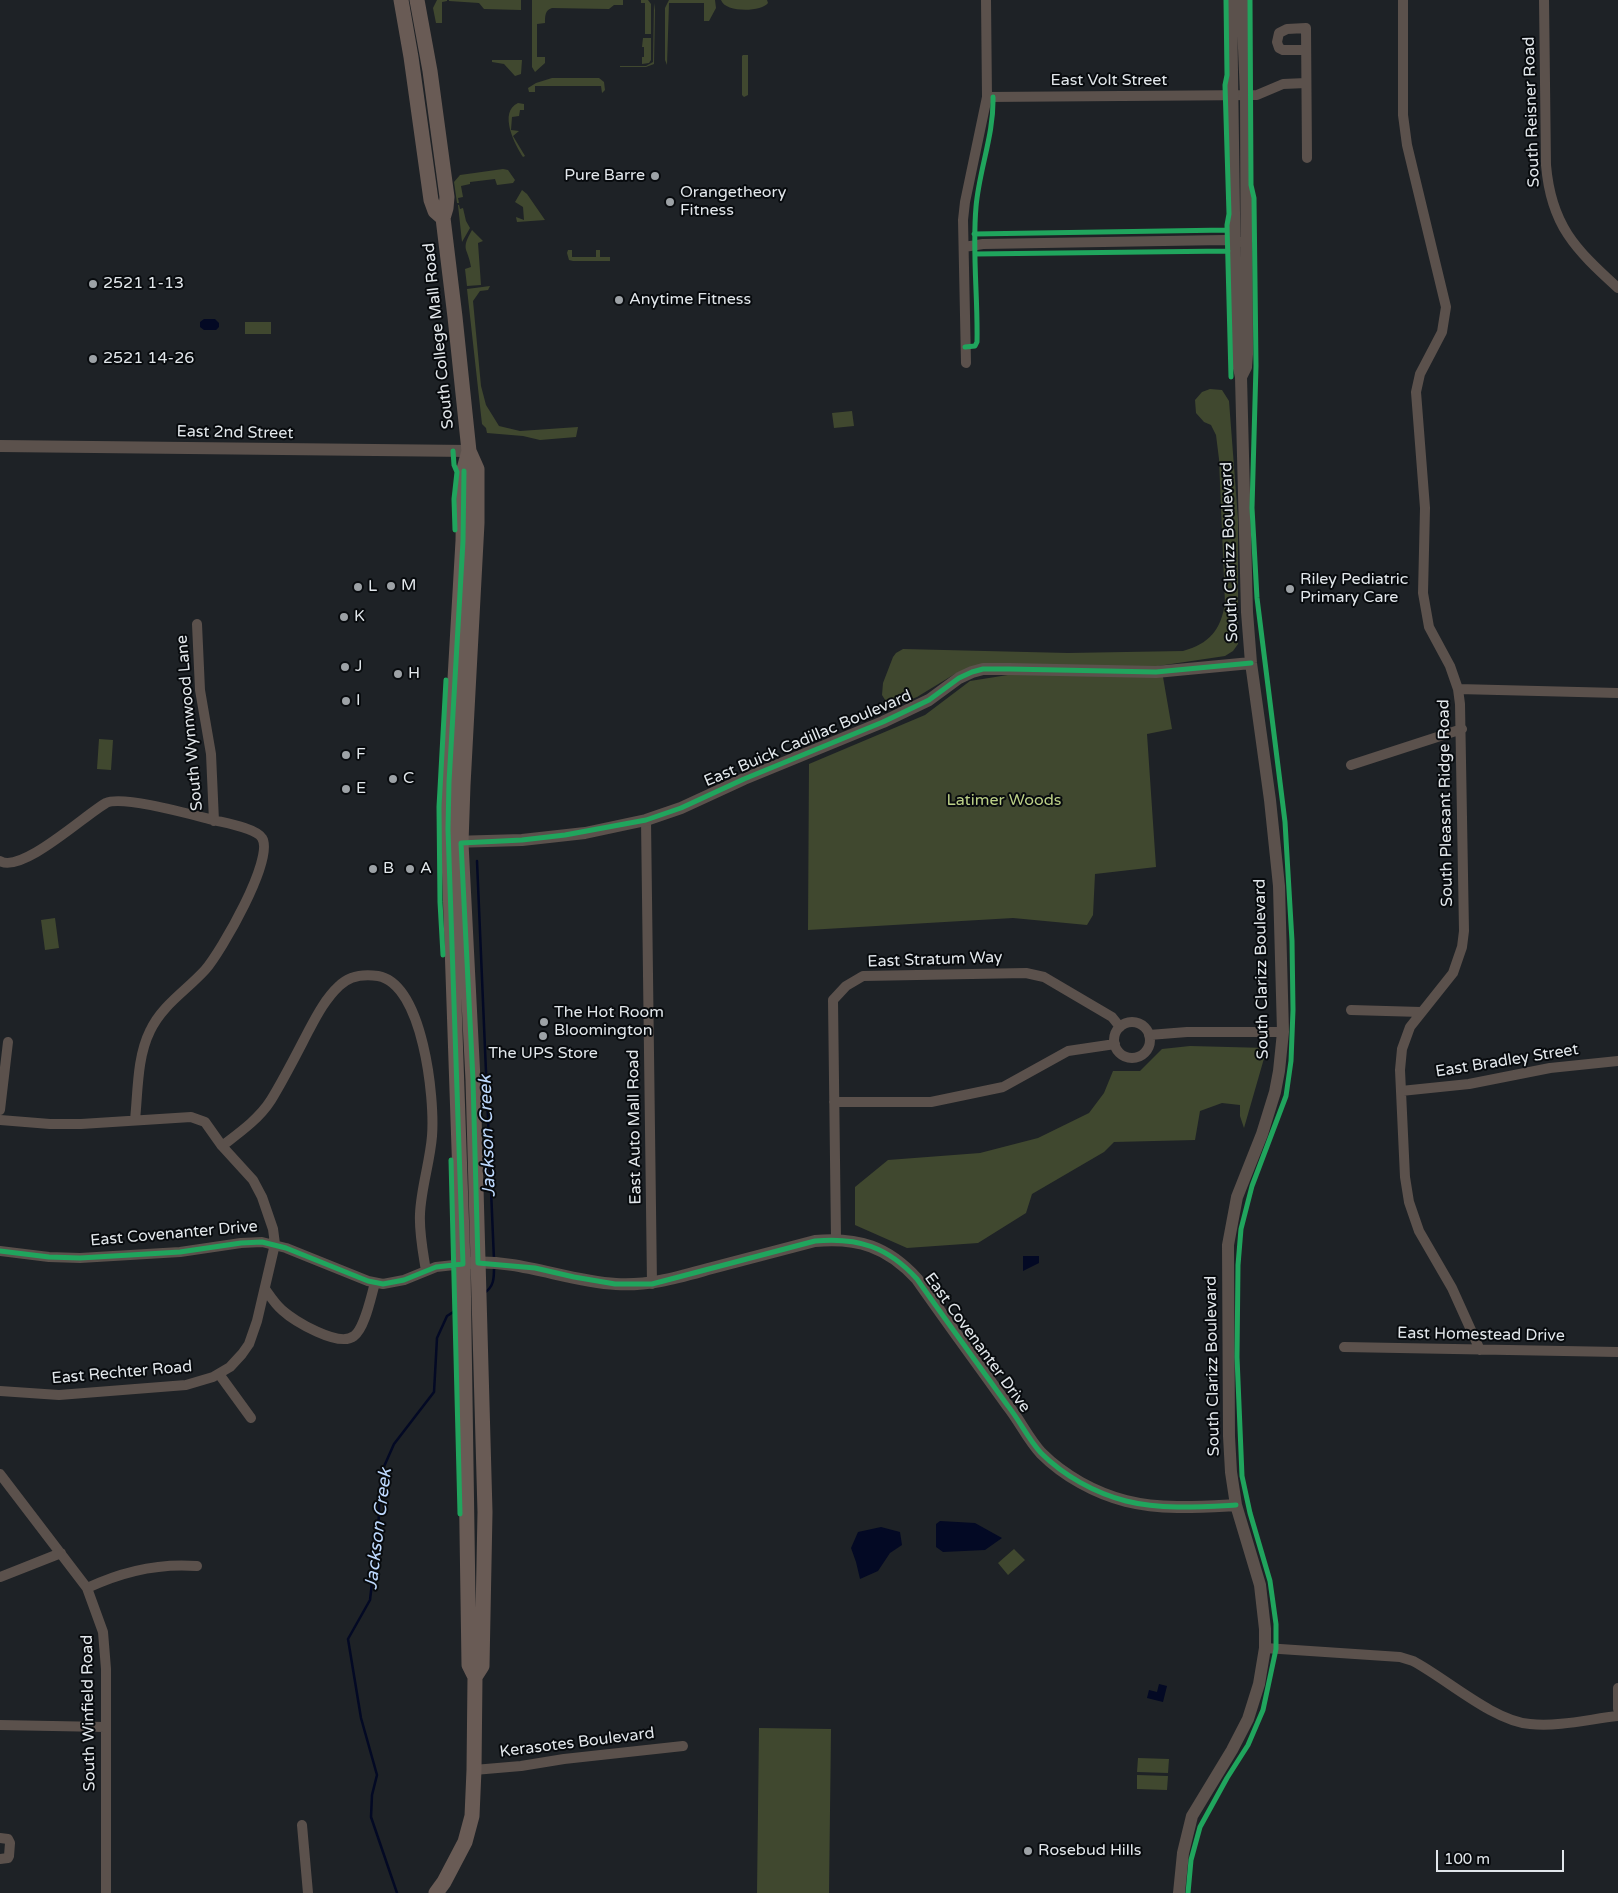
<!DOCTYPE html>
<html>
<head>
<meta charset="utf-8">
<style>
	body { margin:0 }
	#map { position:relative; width:1618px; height:1893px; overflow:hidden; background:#1e2226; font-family:"Varela Round",sans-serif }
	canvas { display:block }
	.scale { position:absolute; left:1436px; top:1850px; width:128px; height:22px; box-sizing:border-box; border:2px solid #e2e7eb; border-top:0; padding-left:6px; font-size:15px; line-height:18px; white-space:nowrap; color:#e2e7eb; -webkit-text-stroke:4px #080b0e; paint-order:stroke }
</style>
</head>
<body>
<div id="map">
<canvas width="1618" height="1893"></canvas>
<div class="scale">100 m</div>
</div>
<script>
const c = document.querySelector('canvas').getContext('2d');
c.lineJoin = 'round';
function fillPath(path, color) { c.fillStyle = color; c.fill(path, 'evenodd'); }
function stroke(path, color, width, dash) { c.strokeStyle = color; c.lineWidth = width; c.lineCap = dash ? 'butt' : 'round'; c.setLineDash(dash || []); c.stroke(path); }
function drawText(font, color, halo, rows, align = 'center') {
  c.font = font + ' "Varela Round",sans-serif'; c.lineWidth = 4; c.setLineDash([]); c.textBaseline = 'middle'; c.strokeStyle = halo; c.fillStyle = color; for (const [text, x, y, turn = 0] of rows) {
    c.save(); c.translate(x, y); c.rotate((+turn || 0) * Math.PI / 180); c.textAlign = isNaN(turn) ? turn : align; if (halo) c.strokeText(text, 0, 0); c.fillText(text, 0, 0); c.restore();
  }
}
const green = new Path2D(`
	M437 0H447V1L442 2V23H436L433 8Z
	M449 0H521V10L484 9 479 3 449 1Z
	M532 0H623V5H614L609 9 552 8C545 10 545 16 545 23L537 24V57H545V63L535 72 532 67Z
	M641 0H648L651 4V34H645V3H641Z
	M669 0H715L716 8 709 21H704V3H669L667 65 665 60V8Z
	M721 0H767L768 3C762 12 725 13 721 0Z
	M654 3 655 10 654 64 646 67H620V66H646L653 62Z
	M643 38H651V60L649 63 642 64V57H644V47H642Z
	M743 55H748V95L744 97 742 95V56Z
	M492 60H522L521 74 515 76 504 64 492 62Z
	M552 78H599L604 82 605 90 602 93 601 86H535V92H529L528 88 536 83Z
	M518 103 524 104V110H520L519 116 512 117 511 130 519 131 513 136 525 156 523 157C515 145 498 112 518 103Z
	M503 169 508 170 515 180 513 183 497 185 495 179 470 182V184L461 186 463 197 458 198 459 203H457L454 182 460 175Z
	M522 190 527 194 545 220 517 222 516 217 524 220 523 207 515 202Z
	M458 205H459L460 209 463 208 466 221 470 228 462 242Z
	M472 230 483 241 478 243 481 285 467 286 465 269 471 267C468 247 460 251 472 230Z
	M568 250H572V257H596V250H600V257H610V261H573L569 260 567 253Z
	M490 286 488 290 480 291 473 301 481 386 486 405 499 426 520 431 578 427 576 437 540 440 523 436 487 433 486 428 482 424 467 289Z
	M245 322H271V334H245Z
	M1210 389 1222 390 1229 401 1238 519V644L1233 651 1225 656 1158 666 958 672 917 697 897 705 887 703 882 695 883 683 893 657 896 653 903 649 1068 653 1183 651C1209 644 1221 630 1225 603L1219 459 1216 435 1211 425 1204 422 1196 413 1195 400 1202 392Z
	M852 411 854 426 834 428 832 413Z
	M1014 674 1163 677 1172 729 1147 734 1156 867 1095 874 1093 915 1087 925 1013 918 808 930 809 764 925 715 970 681Z
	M99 739 113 740 111 770 97 769Z
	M55 918 59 948 45 950 41 920Z
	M1190 1046 1267 1048 1244 1128 1240 1116V1105L1222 1103 1200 1111 1195 1140 1114 1142 1104 1152 1032 1194 1026 1213 978 1243 907 1248 855 1225V1187L888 1160 980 1153 1038 1138 1089 1113 1104 1093 1113 1071H1140L1162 1049Z
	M1014 1549 1025 1560 1008 1575 998 1563Z
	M759 1728 831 1729 829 1893H757Z
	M1138 1758 1169 1759 1168 1773 1137 1772Z
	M1137 1775 1168 1776 1167 1790 1137 1789Z`);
const water = new Path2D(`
	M204 319H215L219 323V327L216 330H204L200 327V322Z
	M1023 1256H1039V1263L1023 1271Z
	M940 1521 975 1523 1002 1538 985 1550 943 1552 936 1547V1524Z
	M881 1527 900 1532 902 1545 890 1553 878 1571 860 1579 856 1562 851 1548 858 1532Z
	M1159 1684 1167 1686 1163 1702 1147 1698 1149 1690 1157 1692Z`);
const stream = new Path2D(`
	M477 861 494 1260
	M484 1293C494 1287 494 1278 494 1268
	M397 1893 371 1817 372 1795 377 1775 361 1718 348 1639 370 1600 372 1583 378 1561 379 1504 382 1471 394 1444 434 1392 437 1338 447 1316 458 1309`);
const minor = new Path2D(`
	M1403 0V115L1407 145 1446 307 1442 332 1420 374 1416 392 1425 508 1423 593 1429 627 1450 666 1458 689 1460 704 1464 931 1462 947 1453 973 1410 1027 1402 1049 1400 1070 1405 1177 1409 1202 1419 1231 1452 1288 1480 1350
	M1544 0 1546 165C1551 225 1575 249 1618 288
	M1306 50H1283L1279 48 1277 42 1279 33 1287 29 1306 28 1307 158
	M987 97 1257 95 1283 84 1306 83
	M964 247 983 244 1224 240 1240 242
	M966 363 963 220 965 202 987 97 986 0
	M197 624 200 690 211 754 214 821
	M1458 689 1618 693
	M1351 765 1462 729
	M646 820 652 1284
	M0 861C22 874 86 814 106 803 123 795 193 815 213 820 225 823 256 828 262 838 275 858 221 952 205 970 187 990 162 1005 150 1031 137 1057 138 1091 135 1120
	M1351 1010 1421 1012
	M1114 1040a18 18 0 1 1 36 0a18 18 0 1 1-36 0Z
	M1149 1035 1187 1032H1283
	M1401 1091 1469 1084 1550 1068 1618 1061
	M834 1102H931L1003 1087 1068 1051 1115 1044
	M0 1110 8 1042
	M0 1120 50 1124H81L191 1117 205 1122 222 1146 253 1180 262 1197 273 1229 275 1244 257 1321 249 1344 242 1354 230 1367 213 1377 186 1385 59 1395 0 1391
	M222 1146C239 1133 259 1119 271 1100 285 1077 297 1053 309 1030 317 1015 326 998 339 986 349 976 364 974 378 976 423 984 435 1098 432 1136 430 1162 421 1188 420 1214 419 1233 423 1252 426 1271
	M836 1239 833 1000 846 986 863 976 1026 973 1044 977 1112 1017 1120 1027
	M0 1251 49 1257 80 1258 180 1252 241 1243 262 1242 286 1248 368 1281 383 1284 404 1280 436 1267 463 1264
	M265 1289C270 1296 275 1304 282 1310 294 1321 339 1348 354 1336 365 1328 371 1296 375 1283
	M1344 1347 1618 1352
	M219 1374 251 1418
	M0 1474 87 1588 103 1632 106 1669V1893
	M0 1577 61 1553
	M87 1588C121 1572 160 1563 197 1566
	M1265 1648 1400 1657 1413 1661C1447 1679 1493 1721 1530 1724 1559 1727 1590 1719 1618 1716
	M1618 1688V1709
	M0 1725 105 1727
	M474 1770 521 1766 564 1759 683 1746
	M302 1825 308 1893
	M0 1838 8 1839 10 1843 9 1856 8 1858 0 1859`);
const tertiary = new Path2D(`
	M1241 377 1246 367 1247 354 1246 96 1242 0
	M0 446 469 451
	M452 842 522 840 585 833 646 820 681 808 744 779 883 722 929 700 959 678 972 672 983 669H1009L1156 672 1251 663
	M469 1263C519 1259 566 1281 616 1284 651 1286 679 1277 712 1268 747 1259 781 1250 815 1241 858 1237 888 1247 917 1279 947 1322 978 1364 1008 1406 1020 1421 1028 1439 1041 1453 1064 1476 1095 1493 1126 1501 1162 1510 1200 1507 1236 1505
	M1179 1893 1183 1853 1192 1816 1232 1750 1248 1719 1259 1684 1265 1648V1629L1260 1585 1236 1505 1231 1472 1229 1436 1228 1245 1237 1197 1262 1134 1275 1092 1279 1071 1283 1032 1279 886 1270 800 1251 663 1247 612 1241 377 1236 355 1231 0`);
const secondary = new Path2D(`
	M401 0 411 57 431 200 435 211 443 218
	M417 0 430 71 447 197 446 208 443 218 455 317 469 451 477 469V523L463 785 461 843 473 1080 485 1512 482 1666 475 1677
	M436 1893 444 1882 465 1842 472 1816 474 1770 475 1677 469 1665 463 1264 448 829 449 782 463 541 464 469 469 451`);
const cycleway = new Path2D(`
	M1226 0 1227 75 1225 85 1229 214 1227 225 1231 377
	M974 234 1227 230
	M975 254 1228 251
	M965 347 975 346 977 342C978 297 972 252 976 207 979 170 994 135 993 97
	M453 451 454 465 457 472 454 499 455 530
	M443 955 440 902 439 807 446 680
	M451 1160 460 1514
	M0 1251 49 1257 80 1258 180 1252 241 1243 262 1242 286 1248 368 1281 383 1284 404 1280 436 1267 463 1264 448 829 449 782 463 541 464 471
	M1236 1505C1200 1507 1162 1510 1126 1501 1095 1493 1064 1476 1041 1453 1028 1439 1020 1421 1008 1406 978 1364 947 1322 917 1279 888 1247 858 1237 815 1241L652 1284H615L574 1277 535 1268 478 1263 473 1080 461 843 522 840 565 835 646 820 681 808 744 779 883 722 929 700 959 678 972 672 983 669H1009L1156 672 1251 663
	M1188 1893 1191 1860 1200 1827 1227 1778 1248 1745 1263 1710 1276 1649V1624L1270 1581 1250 1513 1242 1476 1237 1357 1238 1265 1241 1229 1252 1186 1286 1096 1291 1061 1293 1010 1292 941 1285 822 1257 598 1252 508 1256 366 1254 198 1251 185 1250 0`);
const markers = [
	[655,176,5,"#9da2a6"],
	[670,202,5,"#9da2a6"],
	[93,284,5,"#9da2a6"],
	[619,300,5,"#9da2a6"],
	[93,359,5,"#9da2a6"],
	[391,586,5,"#9da2a6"],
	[358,587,5,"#9da2a6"],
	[1290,589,5,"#9da2a6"],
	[344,617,5,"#9da2a6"],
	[345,667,5,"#9da2a6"],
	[398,674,5,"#9da2a6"],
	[346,701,5,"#9da2a6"],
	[346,755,5,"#9da2a6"],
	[393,779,5,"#9da2a6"],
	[346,789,5,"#9da2a6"],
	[373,869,5,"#9da2a6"],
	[410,869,5,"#9da2a6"],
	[544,1022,5,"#9da2a6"],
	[543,1036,5,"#9da2a6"],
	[1028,1851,5,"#9da2a6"]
];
const streetNames = [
	["East Volt Street",1109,81],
	["South Reisner Road",1532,112,-92],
	["South College Mall Road",439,336,-96],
	["East 2nd Street",235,433,1],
	["South Clarizz Boulevard",1230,552,-92],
	["South Wynnwood Lane",190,723,-95],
	["East Buick Cadillac Boulevard",808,739,-23],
	["South Pleasant Ridge Road",1446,803,-91],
	["East Stratum Way",935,960,-2],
	["South Clarizz Boulevard",1262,969,-91],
	["East Bradley Street",1507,1061,-9],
	["East Auto Mall Road",635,1127,-91],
	["East Covenanter Drive",174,1234,-5],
	["East Homestead Drive",1481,1335,1],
	["East Covenanter Drive",977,1343,54],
	["South Clarizz Boulevard",1213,1366,-91],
	["East Rechter Road",122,1373,-5],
	["South Winfield Road",89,1713,-91],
	["Kerasotes Boulevard",577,1743,-7]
];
const poiNames = [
	["Pure Barre",645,176,"right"],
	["Orangetheory",680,193],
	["Fitness",680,211],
	["2521 1-13",103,284],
	["Anytime Fitness",629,300],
	["2521 14-26",103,359],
	["Riley Pediatric",1300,580],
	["Primary Care",1300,598],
	["M",401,586],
	["L",368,587],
	["K",354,617],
	["J",355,667],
	["H",408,674],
	["I",356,701],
	["F",356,755],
	["C",403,779],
	["E",356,789],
	["B",383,869],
	["A",420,869],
	["The Hot Room",554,1013],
	["Bloomington",554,1031],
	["The UPS Store",543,1054,"center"],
	["Rosebud Hills",1038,1851]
];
const parkNames = [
	["Latimer Woods",1004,801]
];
const waterNames = [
	["Jackson Creek",488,1136,-92],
	["Jackson Creek",379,1529,-83]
];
fillPath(green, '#40482f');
fillPath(water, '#030924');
stroke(stream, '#030924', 2.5);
stroke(minor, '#5b514c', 10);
stroke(tertiary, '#5b514c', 12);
stroke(secondary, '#695b55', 15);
stroke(cycleway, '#20a55d', 5);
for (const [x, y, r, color] of markers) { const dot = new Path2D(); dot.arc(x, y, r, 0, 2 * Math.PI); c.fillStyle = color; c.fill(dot); stroke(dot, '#080b0e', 2); }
drawText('16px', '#e2e7eb', '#080b0e', streetNames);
drawText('16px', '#e2e7eb', '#080b0e', poiNames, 'left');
drawText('16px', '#bcd087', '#080b0e', parkNames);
drawText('italic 18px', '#bdd8fd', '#080b0e', waterNames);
</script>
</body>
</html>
